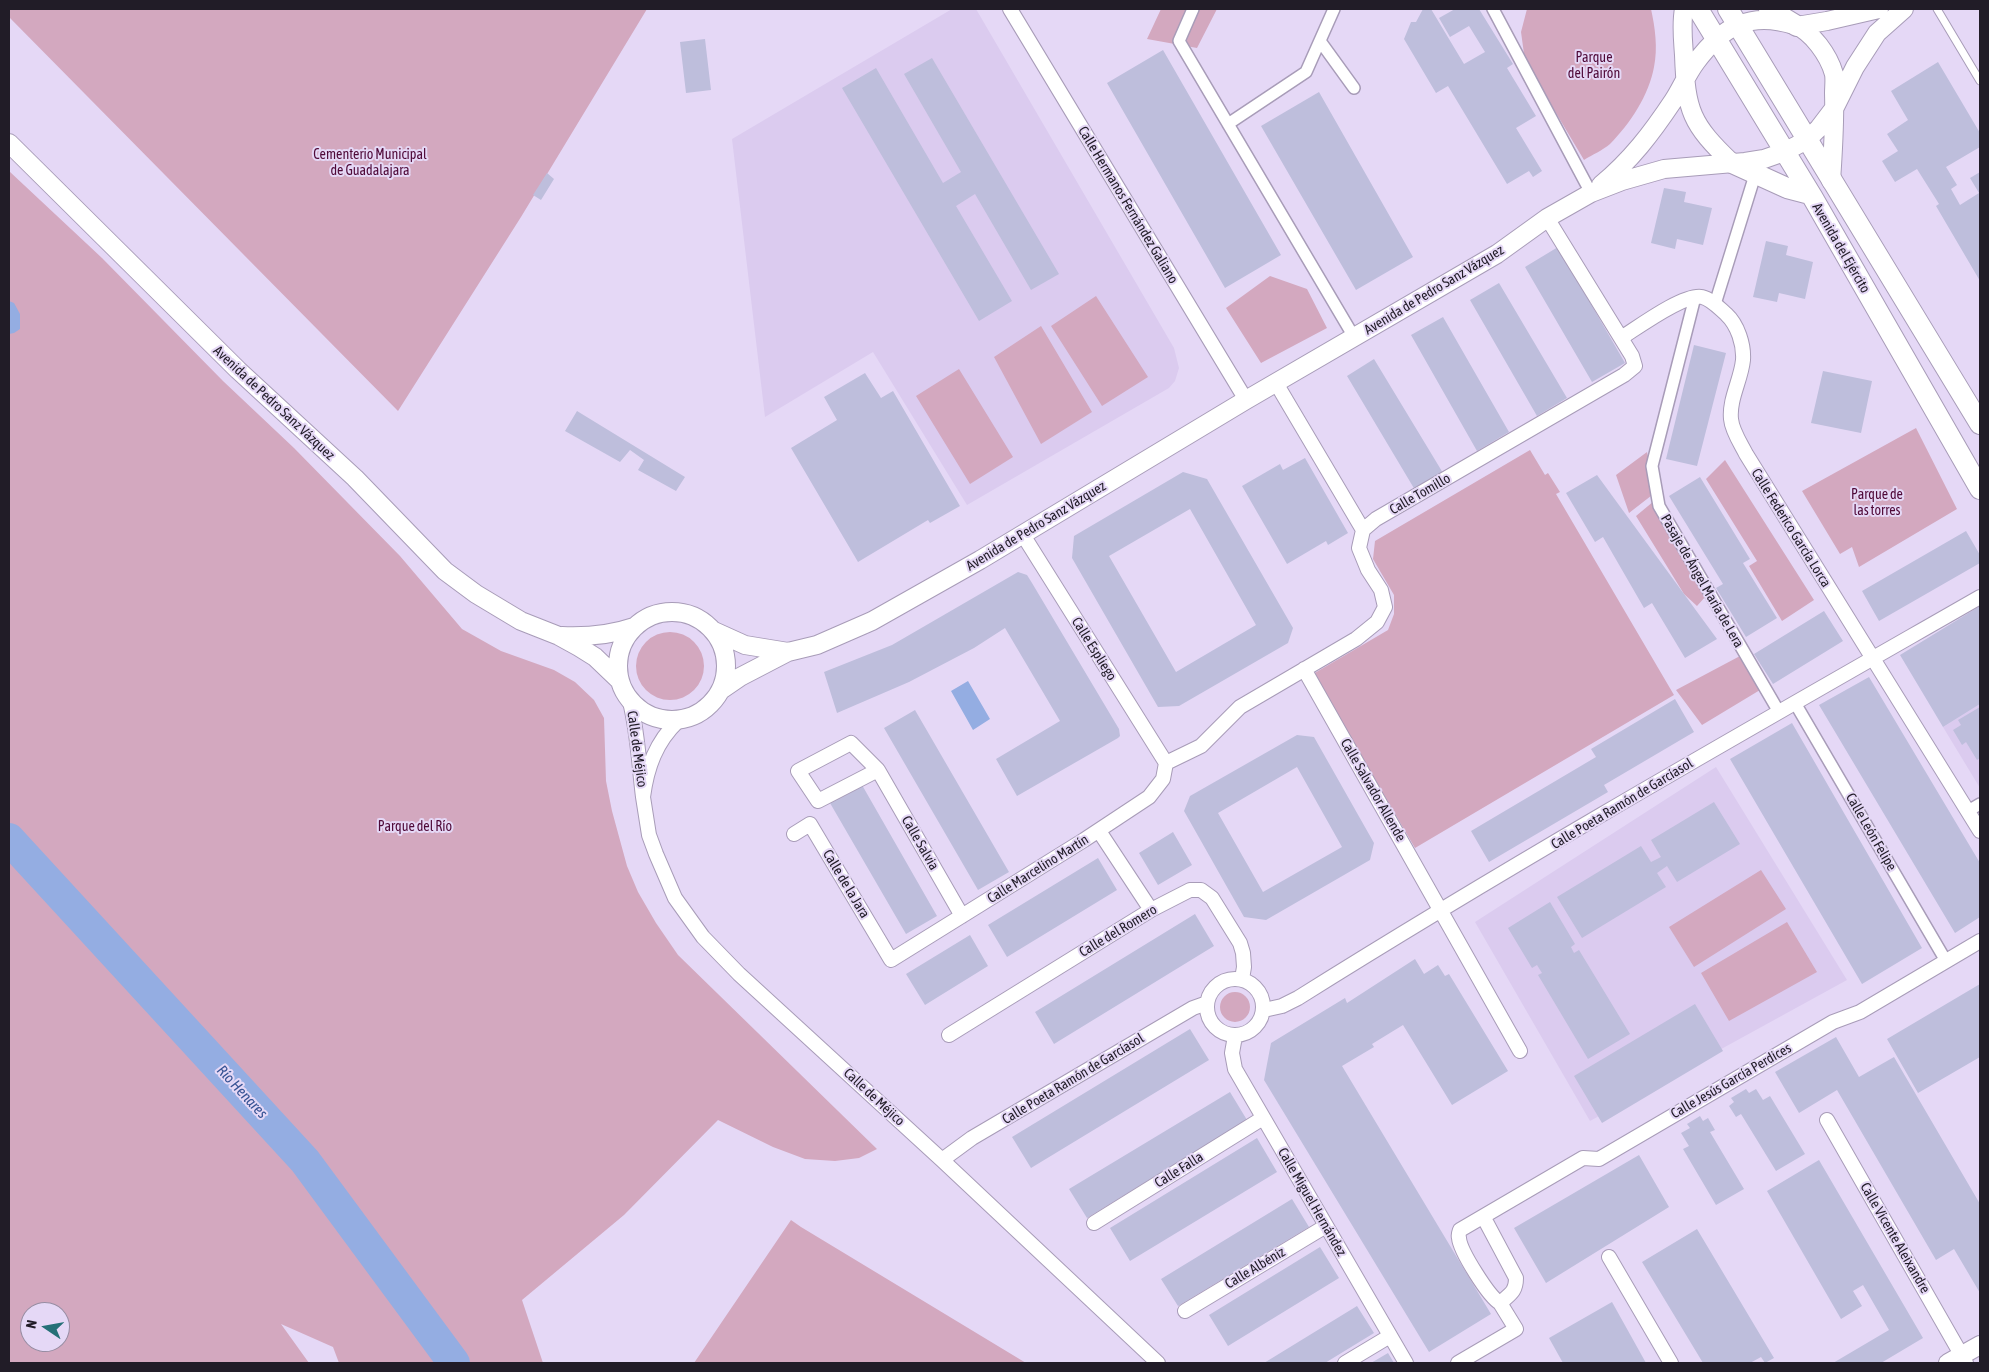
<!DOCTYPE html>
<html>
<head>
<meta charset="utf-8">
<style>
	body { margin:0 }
	#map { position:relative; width:1989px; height:1372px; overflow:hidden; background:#e5d8f6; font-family:"Asap Condensed",sans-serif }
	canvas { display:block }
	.frame { position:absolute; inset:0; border:10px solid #211c27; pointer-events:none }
	.north { position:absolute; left:20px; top:1302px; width:50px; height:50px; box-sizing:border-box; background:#e5d8f6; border:1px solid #978da3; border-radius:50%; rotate:282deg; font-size:14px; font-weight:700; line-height:20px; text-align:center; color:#211c27 }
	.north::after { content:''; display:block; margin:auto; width:18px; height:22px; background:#257077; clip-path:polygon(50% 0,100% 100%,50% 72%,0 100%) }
</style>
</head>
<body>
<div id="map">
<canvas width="1989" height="1372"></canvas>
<div class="frame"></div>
<div class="north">N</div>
</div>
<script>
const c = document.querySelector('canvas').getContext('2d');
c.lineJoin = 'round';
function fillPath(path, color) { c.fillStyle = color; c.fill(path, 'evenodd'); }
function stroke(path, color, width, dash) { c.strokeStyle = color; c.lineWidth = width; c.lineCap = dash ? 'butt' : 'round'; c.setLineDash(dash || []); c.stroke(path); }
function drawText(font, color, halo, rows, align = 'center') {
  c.font = font + ' "Asap Condensed",sans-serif'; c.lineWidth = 4; c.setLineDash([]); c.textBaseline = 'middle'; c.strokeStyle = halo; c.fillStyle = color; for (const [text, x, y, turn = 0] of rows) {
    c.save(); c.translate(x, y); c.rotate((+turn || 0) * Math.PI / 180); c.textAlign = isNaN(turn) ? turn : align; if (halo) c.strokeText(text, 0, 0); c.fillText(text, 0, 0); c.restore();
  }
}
const built = new Path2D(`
	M952 9H976L1174 348 1179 368 1175 381 1169 388 967 505 873 352 765 417 732 139Z
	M1980 704V788L1943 727Z
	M1716 767 1847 980 1590 1121 1475 922Z`);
const green = new Path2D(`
	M9 9H647L521 217 398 411 9 17Z
	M1161 9H1217L1197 48 1147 39Z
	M1527 9H1651C1655 27 1658 48 1654 67 1649 95 1630 124 1610 144 1603 150 1592 155 1584 160L1525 61 1521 32Z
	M9 171 102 258 223 381 294 448 400 556 462 629 501 651 554 670 575 682 594 700 604 718 606 781 612 811 627 866 638 892 656 923 678 955 877 1149 859 1158 835 1161 805 1159 773 1147 718 1120 624 1215 522 1300 543 1363H339L333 1347 281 1324 309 1363H9ZM30 1312H60V1342H30Z
	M1270 276 1307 289 1327 328 1261 363 1226 308Z
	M1096 296 1148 377 1102 406 1051 326Z
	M1041 326 1092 412 1041 444 994 357Z
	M959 369 1013 457 970 484 916 396Z
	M1916 428 1957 509 1859 567 1852 547 1840 554 1802 491Z
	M1530 450 1545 475 1548 473 1560 492 1556 494 1674 695 1415 848 1313 674 1388 630 1394 614V595L1373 559 1375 541Z
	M1647 452 1656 492 1629 513 1616 475Z
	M1725 460 1814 600 1782 621 1749 566 1757 561 1706 479Z
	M1654 501 1706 596 1697 606 1684 594 1636 516Z
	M636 666a34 34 0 1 1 68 0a34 34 0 1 1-68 0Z
	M1740 656 1760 690 1702 725 1676 690Z
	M1761 870 1786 909 1694 967 1669 927Z
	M1787 922 1817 972 1729 1021 1701 973Z
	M1220 1007a15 15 0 1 1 30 0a15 15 0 1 1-30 0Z
	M791 1220 801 1227 1026 1363H694Z`);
const water = new Path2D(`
	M9 301 14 303 20 314V329L14 333 9 334Z
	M968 681 990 719 973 730 951 691Z`);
const river = new Path2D(`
	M9 839 305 1161 454 1363`);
const building = new Path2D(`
	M1423 9H1431L1464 64 1485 52 1469 26 1450 37 1439 18 1455 9H1479L1513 64 1507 68 1536 116 1516 128 1542 171 1533 177 1529 171 1507 184 1448 86 1436 93 1404 39 1411 22H1416Z
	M705 39 711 90 686 93 680 42Z
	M1163 50 1281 255 1225 288 1107 83Z
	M932 58 1059 274 1031 290 975 194 956 206 1012 301 979 321 842 88 876 68 943 183 961 172 904 74Z
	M1938 62 1980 133V147L1946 167 1957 185 1951 189 1960 205 1979 193 1970 178 1980 172V281L1936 206 1939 204 1917 169 1895 182 1882 161 1898 151 1887 134 1908 120 1891 91Z
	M1319 92 1413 257 1356 290 1261 126Z
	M547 173 554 179 541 200 533 195Z
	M1664 188 1686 192 1684 202 1712 208 1703 245 1677 239 1675 249 1651 243Z
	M1766 241 1788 246 1786 255 1813 262 1805 299 1779 293 1777 302 1753 297Z
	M1558 247 1625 363 1592 382 1525 267Z
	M1499 283 1567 398 1537 416 1470 300Z
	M1443 317 1509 432 1477 451 1411 335Z
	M1694 345 1726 353 1697 466 1666 459Z
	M1374 359 1443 473 1415 490 1347 376Z
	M1823 371 1872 381 1861 433 1811 423Z
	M865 373 881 398 893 391 960 506 930 523 928 520 858 562 791 448 837 420 824 397Z
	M577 411 685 477 676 491 638 470 644 460 630 450 620 462 565 431Z
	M1305 458 1348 533 1328 545 1326 541 1287 564 1242 486 1280 464 1283 470Z
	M1183 472 1207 479 1293 628 1288 643 1179 706 1158 707 1072 558 1074 536ZM1190 509 1256 625 1176 672 1109 556Z
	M1597 475 1684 594 1717 639 1685 658 1652 603 1644 608 1603 537 1595 542 1566 493Z
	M1700 477 1750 559 1743 563 1777 618 1746 637 1716 588 1723 584 1669 496Z
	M1966 531 1980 555V563L1879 621 1862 591Z
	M1018 572 1027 575 1032 583 1119 729 1120 736 1118 738 1017 796 996 759 1060 721 1005 628 974 648 909 682 837 713 824 672 892 645Z
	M1980 606V704L1943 727 1900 655Z
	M1824 611 1843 641 1773 684 1754 654Z
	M1869 677 1980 863V917L1955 933 1819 705Z
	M1675 699 1694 732 1604 785 1608 792 1489 862 1471 831 1596 757 1591 749Z
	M1980 707V758L1977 760 1966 742 1962 745 1953 730 1961 725 1958 720Z
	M915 710 1009 872 978 890 884 728Z
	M1792 723 1922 948 1862 984 1730 759Z
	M1297 735 1314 737 1374 843 1370 860 1266 920 1244 917 1184 811 1190 796ZM1297 767 1342 847 1263 892 1218 813Z
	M862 785 937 916 906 934 830 803Z
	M1714 802 1740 844 1677 882 1667 866 1657 873 1666 887 1582 938 1557 897 1641 846 1651 862 1661 857 1651 840Z
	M1173 832 1192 865 1158 885 1139 853Z
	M1098 858 1117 890 1007 957 988 925Z
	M1550 902 1575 944 1571 947 1574 953 1579 950 1630 1034 1588 1059 1538 975 1542 973 1537 965 1532 968 1508 928Z
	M1195 914 1214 946 1054 1044 1035 1012Z
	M970 935 988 966 925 1005 906 974Z
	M1415 959 1424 974 1438 965 1445 976 1449 974 1508 1071 1452 1105 1403 1025 1372 1044 1374 1047 1342 1066 1491 1314 1429 1352 1264 1080 1271 1043 1345 998 1347 1003Z
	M1980 984V1057L1918 1093 1887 1039Z
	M1695 1004 1723 1051 1602 1123 1574 1076Z
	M1190 1029 1209 1060 1031 1168 1012 1137Z
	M1836 1037 1859 1077 1894 1057 1980 1204V1293L1954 1249 1936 1260 1837 1090 1799 1113 1775 1072Z
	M1746 1089 1749 1093 1756 1089 1763 1100 1770 1096 1805 1154 1776 1171 1741 1114 1736 1117 1729 1106 1734 1102 1731 1098Z
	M1230 1092 1247 1120 1087 1218 1069 1189Z
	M1700 1116 1703 1121 1708 1118 1715 1130 1710 1132 1744 1189 1716 1205 1683 1149 1689 1146 1681 1133 1690 1128 1687 1124Z
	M1257 1138 1277 1172 1130 1261 1110 1228Z
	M1639 1155 1669 1207 1546 1283 1514 1228Z
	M1819 1160 1923 1338 1881 1363H1833L1889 1330 1863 1285 1853 1291 1862 1306 1841 1319 1767 1191Z
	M1292 1199 1309 1227 1178 1306 1161 1279Z
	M1697 1229 1774 1358 1765 1363 1761 1357 1750 1363H1703L1642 1262Z
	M1320 1247 1339 1278 1228 1346 1209 1315Z
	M1612 1302 1646 1363H1563L1549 1338Z
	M1357 1306 1374 1333 1325 1363H1264Z
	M1388 1353 1394 1363H1371Z`);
const service = new Path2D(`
	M1937 9 1980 81`);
const pedestrian = new Path2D(`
	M1193 9 1179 41 1354 337
	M1493 9 1591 193
	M1320 41 1354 88
	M1228 124 1306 72 1334 9
	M1695 297 1652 466 1659 506 1779 712
	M1715 304 1755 175
	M1795 703 1946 961
	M1968 811 1980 804`);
const minor = new Path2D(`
	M1010 9 1246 400
	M1621 338C1637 328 1684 293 1702 297 1711 299 1719 308 1726 314 1738 325 1744 345 1743 360 1741 380 1729 399 1731 419 1732 431 1741 444 1746 454L1980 831
	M1276 383 1363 530
	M1023 535 1166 763
	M1304 669 1520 1051
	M630 702C638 733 639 765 643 797 647 767 656 742 678 721
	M1166 763 1201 746 1240 707 1356 639 1377 622 1385 607 1381 590 1368 570 1359 548 1363 530 1376 519 1624 375 1635 366 1632 356 1547 218
	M878 770 851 743 798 771 818 801 878 770 962 916
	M643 797 649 835 656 854 675 898 703 937 739 974 942 1160 1158 1363
	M1099 831 1151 910
	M794 834 810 824 891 960 1084 840 1149 797 1163 779 1166 763
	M1207 1007a28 28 0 1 1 56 0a28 28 0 1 1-56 0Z
	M1264 1010 1282 1006 1298 998C1521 858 1751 728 1980 597
	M949 1035 1151 910 1190 890H1201L1212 898 1240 943 1243 953 1244 967 1242 979
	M1235 1036 1232 1053 1235 1069 1406 1363
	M1827 1120 1966 1363
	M942 1160 972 1138 1193 1008 1207 1003
	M1484 1218 1516 1278C1516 1292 1510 1294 1500 1303 1489 1297 1460 1251 1459 1238 1458 1235 1459 1233 1460 1230L1583 1158 1599 1159 1833 1022 1860 1012 1980 941
	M1094 1223 1263 1118
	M1609 1257 1671 1363
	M1185 1311 1326 1226
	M1345 1363 1390 1336
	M1458 1363 1516 1329 1500 1303`);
const tertiary = new Path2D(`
	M1684 9C1681 24 1683 40 1684 55 1686 111 1691 124 1732 163
	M1797 26 1827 21 1879 9
	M9 143 238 370 355 478 445 571 476 594 521 621 559 636 579 647 595 657 618 679
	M1601 185C1631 160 1651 134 1673 101 1681 89 1687 74 1696 62 1723 26 1750 11 1794 25 1812 31 1829 56 1834 74 1835 80 1834 87 1834 93 1835 122 1833 152 1831 181
	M618 666a54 54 0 1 1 108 0a54 54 0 1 1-108 0Z
	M714 631 745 645 788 652
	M562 636C587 637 611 635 634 627
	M721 690 740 677 788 652 817 645 872 621 980 560 1246 400 1497 254 1547 218 1591 193 1622 181 1664 169 1745 162 1764 159 1784 152 1807 140 1819 128 1835 107 1855 67 1877 33 1904 9
	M1948 1363 1980 1345`);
const secondary = new Path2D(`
	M1698 9 1813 198 1980 489
	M1728 9 1980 424
	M1769 9 1797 26
	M1732 163 1787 188 1810 194`);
const parkNames = [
	["Parque",1594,58],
	["del Pairón",1594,74],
	["Cementerio Municipal",370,155],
	["de Guadalajara",370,171],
	["Parque de",1877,495],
	["las torres",1877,511],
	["Parque del Río",415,827]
];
const streetNames = [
	["Calle Hermanos Fernández Galiano",1128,205,59],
	["Avenida del Ejército",1841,248,60],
	["Avenida de Pedro Sanz Vázquez",1434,290,-31],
	["Avenida de Pedro Sanz Vázquez",274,403,43],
	["Calle Tomillo",1420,494,-30],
	["Avenida de Pedro Sanz Vázquez",1036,526,-31],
	["Calle Federico García Lorca",1791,528,58],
	["Pasaje de Ángel María de Lera",1702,581,60],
	["Calle Espliego",1094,649,58],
	["Calle de Méjico",637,749,82],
	["Calle Salvador Allende",1373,790,60],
	["Calle Poeta Ramón de Garcíasol",1622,804,-31],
	["Calle León Felipe",1871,832,60],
	["Calle Salvia",920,843,60],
	["Calle Marcelino Martín",1038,869,-32],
	["Calle de la Jara",846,884,59],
	["Calle del Romero",1118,931,-31],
	["Calle Poeta Ramón de Garcíasol",1073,1079,-31],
	["Calle Jesús García Perdices",1731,1081,-30],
	["Calle de Méjico",874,1097,43],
	["Calle Falla",1179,1170,-32],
	["Calle Miguel Hernández",1312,1202,60],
	["Calle Vicente Aleixandre",1895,1238,60],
	["Calle Albéniz",1255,1268,-31]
];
const waterNames = [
	["Río Henares",242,1092,47]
];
fillPath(built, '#dbcbef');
fillPath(green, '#d3a8bf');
fillPath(water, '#94ade2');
stroke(river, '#94ade2', 32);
fillPath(building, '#bebedc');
stroke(service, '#a89cb8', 9);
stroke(pedestrian, '#a89cb8', 14);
stroke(minor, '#a89cb8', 16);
stroke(tertiary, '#a89cb8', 20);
stroke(secondary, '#a89cb8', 22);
stroke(service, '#fff', 7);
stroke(pedestrian, '#fff', 11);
stroke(minor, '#fff', 14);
stroke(tertiary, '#fff', 18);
stroke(secondary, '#fff', 20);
drawText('14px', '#4f0938', '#e5d8f6', parkNames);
drawText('14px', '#211c27', '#e5d8f6', streetNames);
drawText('italic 15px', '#375394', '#e5d8f6', waterNames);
</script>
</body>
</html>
